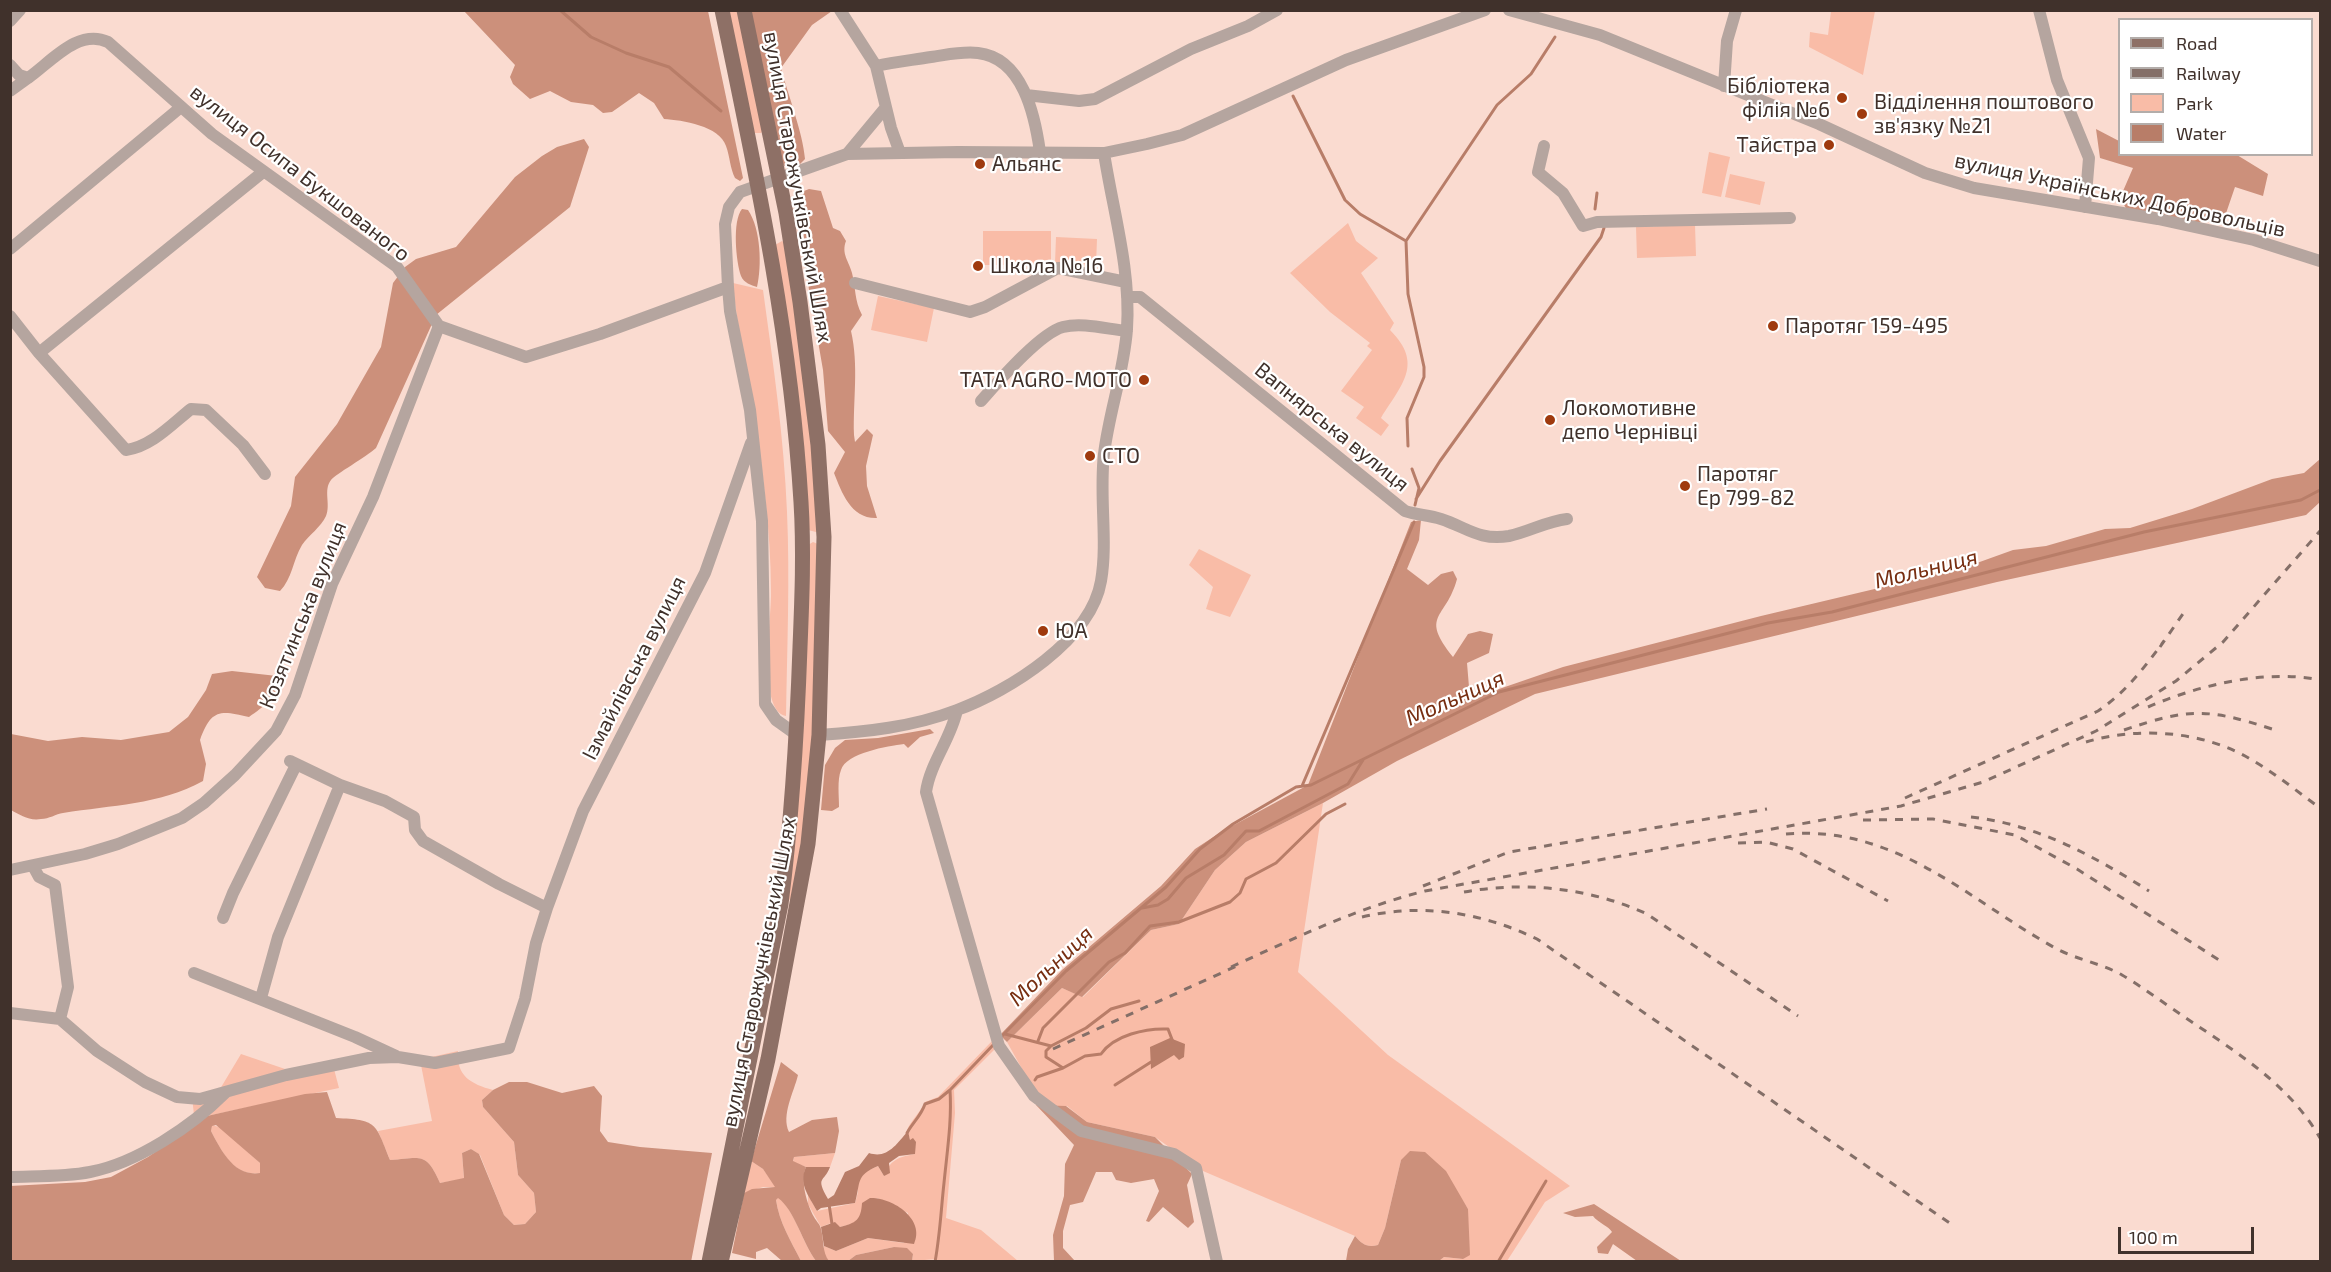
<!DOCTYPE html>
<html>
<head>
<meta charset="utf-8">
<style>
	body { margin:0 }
	#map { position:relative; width:2331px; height:1272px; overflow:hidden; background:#fadbd0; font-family:"Exo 2",sans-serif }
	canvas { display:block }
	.frame { position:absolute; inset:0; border:12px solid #40312b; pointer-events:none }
	.legend { position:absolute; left:2118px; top:18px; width:195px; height:138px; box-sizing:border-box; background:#fff; border:2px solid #b3adaa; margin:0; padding:8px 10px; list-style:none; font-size:18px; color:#40312b }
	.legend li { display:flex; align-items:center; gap:12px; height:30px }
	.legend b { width:30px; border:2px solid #b3adaa }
	.scale { position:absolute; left:2118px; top:1227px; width:136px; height:27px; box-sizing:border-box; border:3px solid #40312b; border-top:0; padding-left:8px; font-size:18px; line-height:21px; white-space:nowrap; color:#40312b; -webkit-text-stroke:4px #fff; paint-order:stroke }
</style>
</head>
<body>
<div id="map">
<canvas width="2331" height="1272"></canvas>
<div class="frame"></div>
<ul class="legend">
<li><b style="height:8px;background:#8e7066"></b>Road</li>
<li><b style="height:8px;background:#846f68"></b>Railway</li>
<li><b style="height:16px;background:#f9bca7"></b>Park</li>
<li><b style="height:16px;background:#b87d68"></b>Water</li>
</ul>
<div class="scale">100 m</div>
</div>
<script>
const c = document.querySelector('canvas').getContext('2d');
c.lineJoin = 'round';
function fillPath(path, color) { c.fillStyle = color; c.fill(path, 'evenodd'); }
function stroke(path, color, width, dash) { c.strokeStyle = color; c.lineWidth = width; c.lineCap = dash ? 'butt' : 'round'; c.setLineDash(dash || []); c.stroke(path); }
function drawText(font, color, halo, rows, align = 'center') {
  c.font = font + ' "Exo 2",sans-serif'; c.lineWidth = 4.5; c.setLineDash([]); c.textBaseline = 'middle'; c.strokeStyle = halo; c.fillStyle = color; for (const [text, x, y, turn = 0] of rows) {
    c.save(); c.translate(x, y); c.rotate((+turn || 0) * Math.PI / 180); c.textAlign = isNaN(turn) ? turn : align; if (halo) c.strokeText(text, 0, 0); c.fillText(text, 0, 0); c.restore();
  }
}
const green = new Path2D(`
	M728 11H739L764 130 761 133H753Z
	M1831 11H1875L1863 75 1809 47 1810 32 1828 35Z
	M1709 152 1730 157 1721 197 1702 193Z
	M1730 174 1765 182 1760 205 1725 197Z
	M1348 223 1356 241 1378 258 1361 273 1394 323 1390 330C1424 364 1402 384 1381 418L1389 425 1381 436 1356 418 1364 407 1341 391 1372 350 1367 346 1370 343 1330 312 1290 273Z
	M1695 225 1696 256 1637 258 1636 227Z
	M983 231H1051V265H983Z
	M1056 237 1097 239 1096 265 1055 263Z
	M782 241 786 244 804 370 819 530 816 532 808 530 775 245Z
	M733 283 763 290C773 363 784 437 787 512 790 580 787 648 786 716 757 711 772 615 771 591 771 531 762 469 754 410 748 367 736 326 733 283Z
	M878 296 934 308 927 342 871 330Z
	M813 542 818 544 813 733 795 900H790L785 897 808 545Z
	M1199 549 1251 575 1230 617 1206 609 1213 587 1189 565Z
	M1323 803 1298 972 1388 1055 1570 1186 1545 1202 1507 1261H1439L1444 1257 1463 1259 1468 1209 1457 1192 1401 1160 1385 1228 1378 1245C1367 1248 1362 1244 1355 1236L1203 1171 1155 1137 1087 1122 1067 1106H1050L1036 1094 1007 1042 1062 988 1083 997 1151 930 1179 924 1215 870 1246 842Z
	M994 1039 996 1048 954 1090 955 1113 946 1218 981 1230 1018 1261 937 1262V1259L912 1261 913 1254 894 1247 856 1255 848 1261H829L824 1255V1246L836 1251 868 1238 904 1243 908 1213 877 1198 855 1223 840 1227 831 1223 821 1227 808 1204V1195L817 1211 855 1203 858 1192 857 1183 865 1172 878 1166 884 1176C890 1160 898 1157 915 1154L907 1130C912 1119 920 1113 925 1102L938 1097Z
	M386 1049 427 1058 458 1051C456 1076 471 1084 493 1090L482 1100 483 1107 514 1142 518 1175 534 1193 536 1212 525 1224 514 1225 504 1215 480 1155 471 1149 462 1153 464 1179 440 1183C426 1151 421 1158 390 1160L378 1131 432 1121 421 1065 376 1060 334 1069 339 1088 207 1116 195 1125 192 1096 220 1089 241 1054 288 1070Z
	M212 1125 222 1128 260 1163V1173C233 1177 221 1150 211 1131Z
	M835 1153 830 1167H806L793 1162 794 1157Z
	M751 1161 763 1169 776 1187H763L744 1193Z
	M778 1197C794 1209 803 1244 816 1261H801C791 1241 779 1222 776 1200Z`);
const forest = new Path2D(`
	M464 11H708L743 178 740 181 735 178C730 168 730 157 726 146 720 126 682 120 664 119L654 103 639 93 612 112 603 113 593 105 571 102 550 91 530 99 513 84 510 77 515 65Z
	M749 11H832L812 25 781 68C788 95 803 133 805 159L800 164 788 169 780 162Z
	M2096 129 2119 141 2120 154 2237 155 2268 174 2263 196 2235 187 2223 222H2194L2127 210 2120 198 2133 168 2100 158Z
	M584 139 589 147 570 207 436 315 376 448C366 457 336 474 331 480 323 490 331 504 326 516 321 527 309 535 302 545 293 560 292 579 280 591L265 588 257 577 291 506 295 477 337 424 381 347 393 283 405 267 416 259 456 247 515 177 542 156 557 147Z
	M809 189 821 191 833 228 840 231 846 241C841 254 849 261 852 273 856 288 854 300 862 315L851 331C859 366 853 399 854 435L855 442 867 429 873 435 866 466 867 486 877 518C851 519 842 493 834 473L845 452 828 431 823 370 806 272 803 224 797 206 799 193Z
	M742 209 748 210C761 229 762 266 757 287 751 285 744 283 741 276 736 262 732 221 742 209Z
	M2320 459V502L2306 515 1997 582 1535 694 1397 761 1323 803 1246 842 1215 870 1179 924 1151 930 1082 997 1062 988 1007 1042 1000 1035 1062 970 1161 886 1195 849 1221 832 1308 785 1411 522 1421 520 1419 540 1407 569 1428 585 1441 574 1453 571 1457 579C1446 620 1419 614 1453 657L1468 634 1480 631 1493 634 1489 653 1467 663 1470 699 1563 667 1761 616 1963 568 2013 550 2046 546 2105 529 2130 528 2192 509 2272 479 2304 473Z
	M232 671 277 676C281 695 263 707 249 717 220 710 211 709 200 740L206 764 203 781C159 805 112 805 63 813 56 814 49 819 41 819 29 821 20 815 11 810V734L48 741 82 737 121 740 169 732 188 717 206 690 212 674Z
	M930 729 934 733 920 737 908 748 904 744C888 746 846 753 841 770 837 780 839 796 839 807L832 811 821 810 825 765 835 748 845 740 878 738Z
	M781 1062 798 1075C794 1092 781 1115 789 1132L812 1120 837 1117 839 1131 835 1153 794 1157 793 1161 806 1167C800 1181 807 1204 814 1217 816 1221 820 1224 821 1229 824 1240 822 1252 829 1261H816C803 1244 794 1209 778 1198L776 1200C779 1222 791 1241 801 1261H782L767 1248 756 1252V1259L732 1253 744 1193 752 1189 775 1187 763 1169 751 1161Z
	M509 1082H527L562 1093 594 1086 602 1096 600 1131 608 1142 640 1147 712 1153 691 1262 11 1261 10 1186 85 1182 111 1177 148 1157 207 1116 305 1094 327 1092 336 1118C377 1120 375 1122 390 1160 421 1158 426 1151 440 1183L464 1178 462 1153 471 1149 479 1154 504 1215 514 1225 525 1224 536 1212 534 1193 518 1175 514 1142 483 1107 482 1100 493 1090ZM216 1125 260 1163V1173C234 1177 221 1150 211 1131L212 1126Z
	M1036 1105 1066 1106 1087 1122 1155 1137 1192 1174 1187 1185 1194 1222 1188 1228 1163 1207 1149 1222 1146 1221 1159 1191 1154 1179 1131 1183 1116 1180 1112 1172H1096L1083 1202 1070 1205 1063 1231V1248L1075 1261H1054L1053 1235 1064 1196 1065 1164 1074 1145Z
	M1410 1151 1425 1152 1446 1171 1468 1209 1470 1255 1463 1259 1444 1257 1439 1261H1346L1348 1249 1355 1236C1362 1244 1367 1248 1378 1245L1385 1228 1401 1160Z
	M1594 1204 1681 1261H1637L1613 1244 1608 1254 1598 1253 1597 1247 1612 1232C1609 1226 1598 1223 1593 1216L1575 1217 1563 1213Z
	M894 1247 907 1248 913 1254 912 1261H848L856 1255Z`);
const water = new Path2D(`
	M1170 1038 1185 1044 1184 1057 1179 1060 1174 1055 1151 1069 1150 1047Z
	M908 1131 910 1140 913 1138 916 1142 915 1154 899 1156 889 1163 890 1173 884 1176 878 1166C855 1176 861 1182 855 1203L821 1208 817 1211C809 1196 798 1184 806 1167H830C824 1183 815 1176 828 1199L834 1195 845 1172 859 1166 869 1153C887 1159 896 1145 908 1131Z
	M870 1198C892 1197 926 1219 914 1244L868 1238 836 1251 824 1246 821 1227 835 1222 840 1227C856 1223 861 1220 862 1203Z`);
const stream = new Path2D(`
	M560 10 591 37 626 53 669 67 721 111
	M1293 96 1345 200 1360 214 1406 241
	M1595 209 1597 193
	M1408 446 1407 418 1424 377V367L1408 294 1406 241 1497 105 1531 74 1555 37
	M1412 469 1419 488 1415 505
	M1416 499 1440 461 1601 237 1604 228
	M1302 786 1414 522
	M1142 908 1158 905 1168 899 1186 878 1224 855 1246 831H1259L1348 784 1363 760
	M1139 1001 1111 1009 1086 1028 1051 1046 1046 1051V1057L1063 1068 1085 1056 1101 1054C1114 1035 1146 1028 1168 1029L1173 1042
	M1005 1034 1051 1046
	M1000 1038 1066 971 1166 887 1200 849 1233 824 1296 787 1311 785 1499 692 1768 623 1832 612 2144 532 2301 500 2320 490
	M1038 1041 1043 1028 1109 962 1125 953 1150 926 1179 922 1230 902 1240 893 1246 879 1276 863 1326 814 1345 804
	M1035 1080 1037 1077 1063 1068
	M1115 1085 1151 1062
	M907 1133C913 1122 921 1116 925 1104L939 1099 950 1090
	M829 1204 832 1224
	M935 1262C940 1235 941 1210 944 1183 947 1152 952 1121 950 1090L995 1043
	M1498 1262 1546 1181`);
const minor = new Path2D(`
	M840 10 876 66 891 128 900 153
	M1509 10 1600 35 1819 124 1925 173 1974 188 2158 219 2254 240 2320 261
	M2039 10 2057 80 2089 158 2085 207
	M10 21 20 10
	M10 65 19 75 28 78C51 62 78 28 108 42L212 134 397 267 439 326
	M876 66C894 62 913 60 931 57 946 55 962 51 978 53 1023 58 1035 116 1040 152
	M1724 86 1727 41 1736 10
	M10 91 28 78
	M1026 95 1079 101 1095 99 1191 49 1248 26 1277 10
	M1544 146 1538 172 1563 193 1583 226 1597 222 1790 218
	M847 154 886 107
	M10 249 181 107
	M855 283 970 312 985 307 1058 268 1126 282
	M1127 297H1140L1405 511C1417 515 1429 515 1441 519 1466 527 1479 541 1509 536 1529 532 1547 521 1567 519
	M10 316 39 353 126 450C151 447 172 424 191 409L206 410 243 445 265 474
	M439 326 526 357 600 334 728 287
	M39 353 263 172
	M981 401C998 382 1040 333 1063 327 1082 322 1107 329 1127 331
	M957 710C951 739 930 763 926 792L999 1046 1034 1096 1081 1131 1174 1154 1196 1168 1217 1262
	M797 735 776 720 765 704 762 521 750 410 730 311 728 287 725 224 729 207 740 192 847 154 958 152 1104 153 1147 144 1182 135 1346 60 1485 10
	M819 735C865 732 913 727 957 710 1009 691 1091 640 1101 581 1108 541 1099 496 1104 454 1109 412 1124 372 1127 329 1131 270 1113 211 1104 153
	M290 761 340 785 385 801 414 817 415 830 423 841 499 884 547 908
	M33 866 39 877 55 885 68 987 60 1019
	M10 870 85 854 118 844 182 818 204 803 235 775 276 731 295 695 332 584 373 497 439 326
	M223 918 233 893 296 765
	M194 973 355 1037 396 1056
	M261 998 278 937 340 785
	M10 1013 60 1019 97 1051 145 1082 177 1097 200 1099 286 1075 369 1058 398 1057 435 1063 509 1048 525 999 536 943 547 908 583 811 705 573 751 443
	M10 1177C36 1176 65 1177 90 1172 137 1163 192 1126 225 1093`);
const major = new Path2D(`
	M709 1262 781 904C792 818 797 733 800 647 802 599 804 550 801 502 791 335 756 173 722 10
	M721 1262 768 1059 808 844 819 735 824 537 818 445 800 302 786 213 744 10`);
const rail = new Path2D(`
	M2160 647 2187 608
	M2148 707C2199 685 2265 669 2320 680
	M2124 730C2189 708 2207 708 2272 729
	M2086 742C2138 726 2205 731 2252 760 2276 774 2298 792 2320 808
	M1905 798 2098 711C2126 692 2144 668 2164 641
	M1971 817C2036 824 2094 856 2149 891
	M1863 820 1933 819 2015 835 2077 869 2219 960
	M1786 834C1896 825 1966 898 2055 948 2077 960 2101 963 2122 975 2144 988 2165 1004 2186 1018 2236 1052 2289 1084 2320 1138
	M1738 843 1766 842 1793 849 1888 901
	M1423 886 1509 852 1767 809
	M1464 892C1525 881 1591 888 1647 914L1798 1016
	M1362 917C1422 903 1481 912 1537 939L1951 1224
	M1231 967C1295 938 1357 908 1425 891L1901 806 1983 782 2096 731 2176 681 2223 642 2320 531
	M1053 1049 1239 965`);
const markers = [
	[1842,98,6,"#9f3a0e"],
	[1862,114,6,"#9f3a0e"],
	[1829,145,6,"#9f3a0e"],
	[980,164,6,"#9f3a0e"],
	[978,266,6,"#9f3a0e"],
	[1773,326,6,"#9f3a0e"],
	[1144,380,6,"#9f3a0e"],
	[1550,420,6,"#9f3a0e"],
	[1090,456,6,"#9f3a0e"],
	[1685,486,6,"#9f3a0e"],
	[1043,631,6,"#9f3a0e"]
];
const poiNames = [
	["Бібліотека",1830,86,"right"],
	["філія №6",1830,110,"right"],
	["Відділення поштового",1874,102],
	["зв'язку №21",1874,126],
	["Тайстра",1817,145,"right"],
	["Альянс",992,164],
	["Школа №16",990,266],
	["Паротяг 159-495",1785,326],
	["TATA AGRO-MOTO",1132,380,"right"],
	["Локомотивне",1562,408],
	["депо Чернівці",1562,432],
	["СТО",1102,456],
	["Паротяг",1697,474],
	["Ер 799-82",1697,498],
	["ЮА",1055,631]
];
const streetNames = [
	["вулиця Осипа Букшованого",300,173,38],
	["вулиця Старожучківський Шлях",798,187,80],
	["вулиця Українських Добровольців",2120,195,12],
	["Вапнярська вулиця",1332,427,39],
	["Козятинська вулиця",303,615,-68],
	["Ізмайлівська вулиця",634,668,-63],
	["вулиця Старожучківський Шлях",759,972,-79]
];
const waterNames = [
	["Мольниця",1926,569,-14],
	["Мольниця",1455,698,-24],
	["Мольниця",1051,966,-43]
];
fillPath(green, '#f9bca7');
fillPath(forest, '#cc907b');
fillPath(water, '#b87d68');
stroke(stream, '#b87d68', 3);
stroke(minor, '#b5a59f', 12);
stroke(major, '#8e7066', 15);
stroke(rail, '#846f68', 3, [8, 8]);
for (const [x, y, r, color] of markers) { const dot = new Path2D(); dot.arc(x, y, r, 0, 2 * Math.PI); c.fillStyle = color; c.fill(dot); stroke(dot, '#fff', 2); }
drawText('21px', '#40312b', '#fff', poiNames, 'left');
drawText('21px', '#40312b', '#fff', streetNames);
drawText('italic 22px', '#772e11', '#fff', waterNames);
</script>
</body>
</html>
